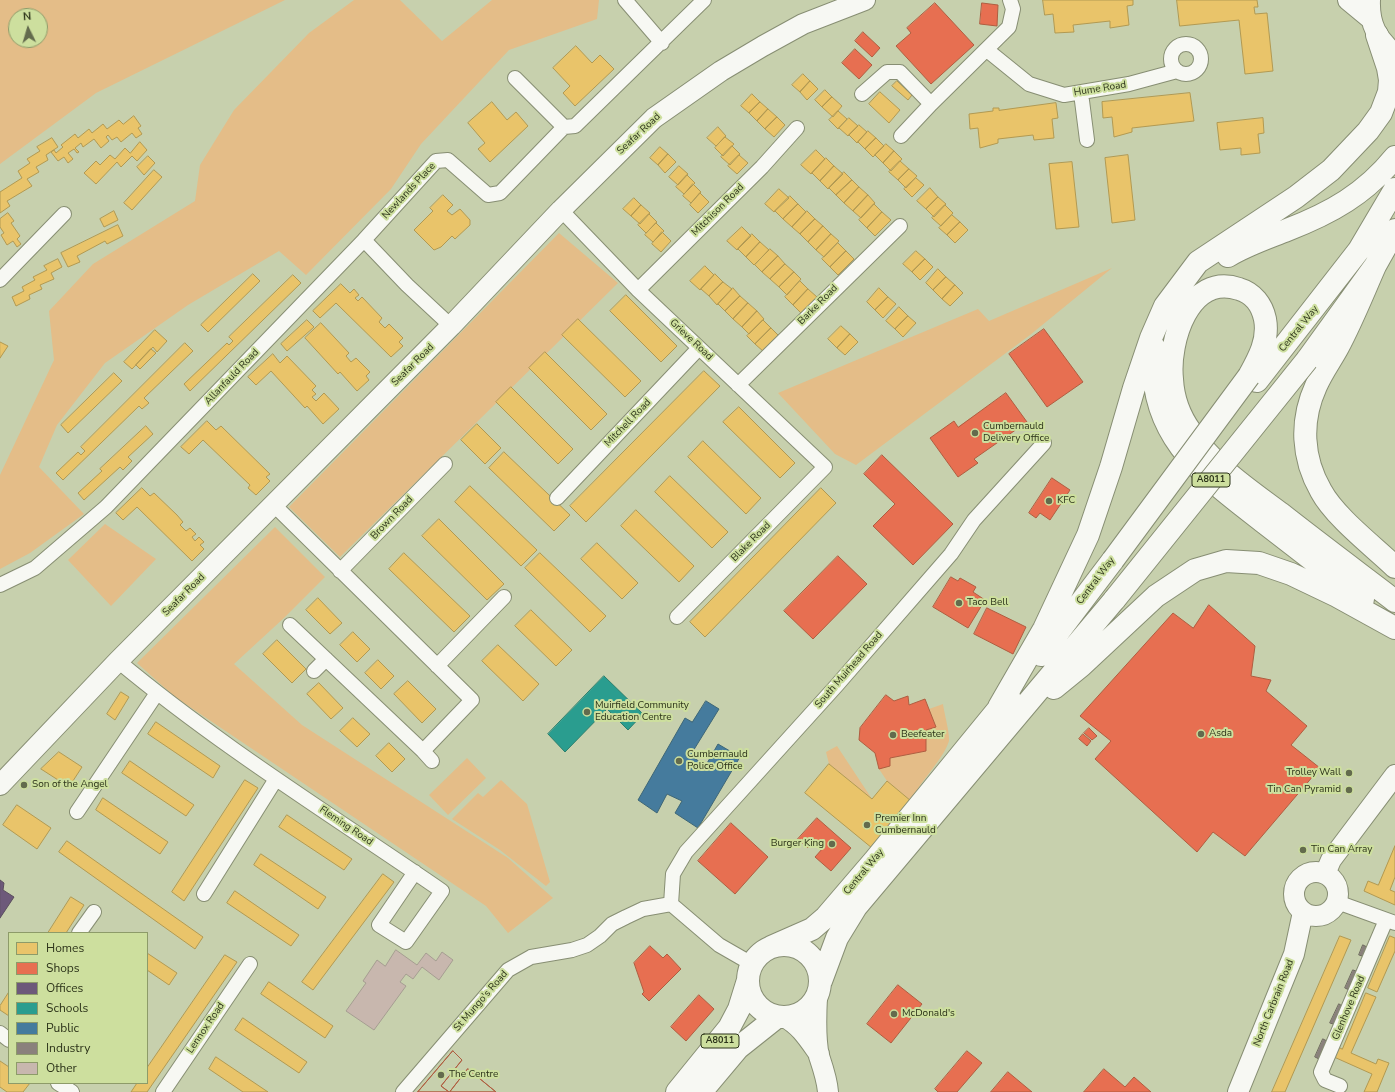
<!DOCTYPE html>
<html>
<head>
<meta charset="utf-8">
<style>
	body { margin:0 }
	#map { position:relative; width:1395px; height:1092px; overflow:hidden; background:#c7d0ad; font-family:"Nunito Sans",sans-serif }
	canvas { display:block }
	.legend { position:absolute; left:8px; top:932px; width:140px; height:152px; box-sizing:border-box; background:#cddf9e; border:1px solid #8d9b69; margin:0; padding:5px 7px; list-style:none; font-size:12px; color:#2d341a }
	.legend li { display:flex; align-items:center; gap:8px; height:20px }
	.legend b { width:20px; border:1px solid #8d9b69 }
	.north { position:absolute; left:8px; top:8px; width:40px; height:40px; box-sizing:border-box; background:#cddf9e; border:1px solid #8d9b69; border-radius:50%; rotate:355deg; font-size:11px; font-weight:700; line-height:16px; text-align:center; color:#2d341a }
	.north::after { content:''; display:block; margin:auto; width:14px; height:18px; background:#636b4d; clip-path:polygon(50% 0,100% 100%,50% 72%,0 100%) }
</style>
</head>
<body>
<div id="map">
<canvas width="1395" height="1092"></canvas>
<ul class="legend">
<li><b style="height:11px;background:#e9c46a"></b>Homes</li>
<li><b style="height:11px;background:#e76f51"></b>Shops</li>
<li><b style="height:11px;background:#6d597a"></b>Offices</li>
<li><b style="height:11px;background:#2a9d8f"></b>Schools</li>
<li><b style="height:11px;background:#457b9d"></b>Public</li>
<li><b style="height:11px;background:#8a817c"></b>Industry</li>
<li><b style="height:11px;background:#c8b7ae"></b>Other</li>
</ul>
<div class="north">N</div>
</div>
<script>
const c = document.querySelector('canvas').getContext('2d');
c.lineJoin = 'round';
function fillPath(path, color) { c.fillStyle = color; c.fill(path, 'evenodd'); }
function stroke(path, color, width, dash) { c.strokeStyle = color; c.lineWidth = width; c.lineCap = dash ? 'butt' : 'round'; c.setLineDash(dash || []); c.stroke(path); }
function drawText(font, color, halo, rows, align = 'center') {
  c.font = font + ' "Nunito Sans",sans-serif'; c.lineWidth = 4; c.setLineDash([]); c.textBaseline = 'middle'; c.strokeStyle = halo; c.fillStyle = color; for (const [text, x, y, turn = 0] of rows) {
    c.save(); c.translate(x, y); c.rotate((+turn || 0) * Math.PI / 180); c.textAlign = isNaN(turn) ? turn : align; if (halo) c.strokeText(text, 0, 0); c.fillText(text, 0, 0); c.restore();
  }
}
const green = new Path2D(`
	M0 0H285L96 93 0 164ZM16 16H40V40H16Z
	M354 0H400L442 41 492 0H599L597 19 509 50 421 144 391 189 306 275 279 251 188 305 105 363 57 425 39 467 84 514 30 553 0 569V475L54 360 49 311 93 264 195 201 200 165 234 110 309 33Z
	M559 233 618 283 340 557 289 507Z
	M1112 268 1030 335 856 465 835 454 778 393 978 309 989 321Z
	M105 524 156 559 111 606 68 560Z
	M275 527 325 577 285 617 234 664 302 725 508 858 553 898 508 933 486 906 175 697 137 663Z
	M943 704C944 712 950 734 949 741 943 760 920 781 911 801L887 781 879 769 890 758 926 751V730L936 727 929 709Z
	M837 746 872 799 829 764 826 752Z
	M467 758 486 778 448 815 429 795Z
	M501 780 527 804 550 882 546 886 500 850 452 819 478 793 483 797Z`);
const homes = new Path2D(`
	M1043 0H1133V5L1127 6 1129 25 1110 28V21L1073 25 1074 32 1055 33 1053 14 1045 15Z
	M1177 0H1257L1258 7H1254L1255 14 1267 13 1273 71 1245 74 1239 20 1180 26Z
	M576 46 592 63 600 55 614 69 575 106 563 93 570 86 553 68Z
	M803 74 810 81 800 92 792 85Z
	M810 81 818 89 807 100 800 92Z
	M897 81 912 95 908 100 892 86Z
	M825 90 832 97 822 107 815 100Z
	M880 92 900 110 889 123 869 104Z
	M1190 93 1194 121 1132 128V132L1114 137 1112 117 1103 118 1102 102Z
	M752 94 760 102 749 113 741 106Z
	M832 97 842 106 833 117 822 107Z
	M492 102 507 120 516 112 528 126 490 162 478 149 485 143 468 123Z
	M760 102 768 109 757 121 749 113Z
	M1056 103 1058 118 1052 119 1054 138 1034 140 1033 135 998 139V143L980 148 978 128 970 129 969 114 993 111V108H999V110Z
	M768 109 777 117 765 129 757 121Z
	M838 111 847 119 838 129 829 120Z
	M134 116 141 126 138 128 142 134 136 138 132 133 121 142 117 137 112 140 108 135 106 137 109 141 101 148 94 139 83 147 81 143 75 148 79 152 77 153 74 149 68 153 73 159 68 163 64 157 58 161 51 152 54 150 56 153 63 147 61 145 75 134 78 138 89 129 92 133 103 124 107 129 119 120 123 124Z
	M777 117 785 125 774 137 765 129Z
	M849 118 858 126 848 136 839 128Z
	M1263 118 1264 133 1258 134 1260 153 1241 155V148L1220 150 1217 123Z
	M859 125 867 132 857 143 849 135Z
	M718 127 726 136 716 146 707 138Z
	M868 131 876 138 865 149 858 142Z
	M725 137 734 144 723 156 715 148Z
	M52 138 58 147 46 155 48 160 36 167 39 172 27 179 32 186 7 201 10 206 0 213V192L22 178 18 171 30 163 27 159 40 151 37 147Z
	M876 138 884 146 873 157 865 149Z
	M140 142 147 150 137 161 132 156 121 167 117 162 96 184 84 173 96 161 100 165 110 155 115 159 125 148 130 153Z
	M886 144 894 151 883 163 875 155Z
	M732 146 740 154 730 165 721 157Z
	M660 147 668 154 658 165 650 158Z
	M816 150 825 159 811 174 801 165Z
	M894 151 902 159 891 171 883 163Z
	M668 154 676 162 665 173 658 165Z
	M739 155 748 163 737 174 728 166Z
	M1128 155 1135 220 1112 223 1105 158Z
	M148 156 155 163 144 175 137 167Z
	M826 158 834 166 820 181 812 173Z
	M900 161 909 169 898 180 889 172Z
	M1072 162 1079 227 1056 229 1049 164Z
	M679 166 688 174 678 185 669 177Z
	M834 166 843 174 828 189 820 181Z
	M909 169 917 176 906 188 898 180Z
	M154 170 162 177 132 210 124 203Z
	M844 172 852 180 836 195 829 188Z
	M687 175 695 183 684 194 676 187Z
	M916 178 924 185 912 197 904 189Z
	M852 180 859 187 844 203 836 195Z
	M693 184 701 192 691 203 683 196Z
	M859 187 868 195 853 211 844 203Z
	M930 188 938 197 926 209 917 201Z
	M779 189 789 198 774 212 765 204Z
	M700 193 709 202 698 213 690 205Z
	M443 195 453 205 447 211 452 215 460 209 470 220V225L455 239 452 236 441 247 434 250 414 230 433 211 430 208Z
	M868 195 875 203 861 218 853 211Z
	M790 196 798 204 783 219 775 211Z
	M938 197 946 204 934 217 926 209Z
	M634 198 641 205 631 216 623 209Z
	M798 204 806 212 792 227 783 219Z
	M874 204 882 212 867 228 859 220Z
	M641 205 650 213 640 224 631 216Z
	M945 205 953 213 941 226 932 218Z
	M114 211 118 220 104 227 100 219Z
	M807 211 815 219 800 234 792 227Z
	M882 212 891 220 875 236 867 228Z
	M8 213 14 221 11 223 20 236 17 239 21 244 17 247 13 241 7 245 1 235 4 233 0 227V219Z
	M649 214 657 222 646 233 638 225Z
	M952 215 960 222 947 235 939 228Z
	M815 219 823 226 808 242 800 234Z
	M960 222 968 230 955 243 947 235Z
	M656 223 664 231 653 242 645 235Z
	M118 225 123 236 107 244 105 241 77 256 80 262 68 267 61 253Z
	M823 226 831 234 816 250 808 242Z
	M742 227 751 236 737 250 727 241Z
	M662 232 671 241 661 252 652 244Z
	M752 234 760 242 746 257 738 249Z
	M831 234 839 241 824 257 816 250Z
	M760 242 769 250 754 265 746 257Z
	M838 243 846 251 830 267 822 259Z
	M770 249 778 256 762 272 755 265Z
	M846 251 854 259 838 275 830 267Z
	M916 251 925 259 912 272 903 264Z
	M778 256 785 264 770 279 762 272Z
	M58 259 62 267 51 273 54 279 40 285 42 289 29 295 30 299 16 306 12 297 24 291 22 287 35 280 33 277 47 270 44 266Z
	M925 259 933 267 920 280 912 272Z
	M785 264 794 272 779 287 770 279Z
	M705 266 714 275 700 290 690 281Z
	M938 269 946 277 933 290 926 283Z
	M794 272 801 279 787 295 779 287Z
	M253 274 260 281 208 332 201 325Z
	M715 274 723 282 709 296 701 289Z
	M293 275 301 283 190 391 184 384 227 343 229 345 233 341 229 337Z
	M946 277 955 285 942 299 933 290Z
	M800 281 808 289 793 305 785 297Z
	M723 282 732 289 717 305 709 296Z
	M341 284 350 293 354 289 359 295 355 298 358 301 362 297 382 318 379 322 385 328 389 324 403 338 399 342 403 346 391 357 336 303 320 318 313 311Z
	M955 285 963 293 950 306 942 299Z
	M733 288 740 296 725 311 718 304Z
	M879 288 888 297 875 310 867 302Z
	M808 289 817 297 801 313 793 305Z
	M626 295 677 346 661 362 610 311Z
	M740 296 748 303 733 319 725 311Z
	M888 297 896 304 883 318 875 310Z
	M748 303 757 311 742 327 733 319Z
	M899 307 908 316 895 329 886 321Z
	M757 311 764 319 749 334 742 327Z
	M908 316 916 323 903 337 895 329Z
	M578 319 641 381 625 397 562 335Z
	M307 320 314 327 287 351 281 344Z
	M763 320 771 328 755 344 747 336Z
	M321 323 349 353 346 356 351 362 356 358 370 372 366 376 369 380 357 391 340 372 338 374 305 338Z
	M841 326 850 334 837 348 828 339Z
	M771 328 779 336 764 352 755 344Z
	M155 330 167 341 157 352 153 347 132 369 124 362Z
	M850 334 858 342 845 355 837 348Z
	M0 342 8 346 0 358Z
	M185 343 193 351 144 398 149 403 142 409 139 406 63 480 56 473 78 452 81 455 85 451 81 447Z
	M151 349 156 353 140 369 136 365Z
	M545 352 607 414 591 430 529 368Z
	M273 354 280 363 287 356 316 386 312 390 316 394 312 397 316 401 324 393 339 409 323 424 307 406 305 408 271 371 256 385 248 377Z
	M704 371 720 386 586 522 570 506Z
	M114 373 122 381 68 433 61 425Z
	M511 387 573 449 558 464 496 402Z
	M739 407 795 463 780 478 723 422Z
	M207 421 216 430 221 426 270 474 266 477 270 481 256 495 248 488 250 485 203 440 189 454 181 447Z
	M477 424 501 448 485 464 461 440Z
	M146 426 153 434 128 457 132 461 123 470 120 467 84 500 78 493 102 471 100 469Z
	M703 441 761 498 746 514 688 457Z
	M504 452 570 515 554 531 489 468Z
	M670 476 728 532 712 548 655 492Z
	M470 486 537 550 521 566 455 502Z
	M142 488 150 496 154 493 177 515 183 522 180 525 186 531 190 528 196 534 192 537 195 541 199 537 204 542 200 545 204 549 192 561 137 507 123 520 116 513Z
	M821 488 836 503 705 637 690 622Z
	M636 510 694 566 679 582 621 526Z
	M439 519 504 584 487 600 422 536Z
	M597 543 638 583 622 599 581 559Z
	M404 553 470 616 454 632 389 569Z
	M540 553 606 616 590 632 525 568Z
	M318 598 342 623 330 634 306 610Z
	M531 610 572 650 556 666 515 626Z
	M353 632 370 649 357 662 340 645Z
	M277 640 306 669 292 683 263 654Z
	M498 645 539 684 523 701 482 661Z
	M378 660 394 676 381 689 365 673Z
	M408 681 436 709 422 723 394 694Z
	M319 683 343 708 331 719 307 694Z
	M121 692 129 697 115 720 107 714Z
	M353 718 370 734 357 747 340 731Z
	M156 722 220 766 213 778 148 734Z
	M389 743 405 759 392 772 376 756Z
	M59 752 82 767 69 787 41 769Z
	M130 761 194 805 186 816 122 773Z
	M829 764 872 799 887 781 911 801 872 848 805 793Z
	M245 780 258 788 184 901 172 892Z
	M103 798 168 842 160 854 96 810Z
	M17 805 51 828 37 849 3 825Z
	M287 815 352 859 344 870 279 827Z
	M67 841 203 937 195 949 59 852Z
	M1395 846V877L1390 890 1395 892V905L1364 891 1368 881 1378 885Z
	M261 854 326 897 318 909 254 865Z
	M383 874 394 882 313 990 302 982Z
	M235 891 299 935 291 946 227 903Z
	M71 897 84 905 66 933H48Z
	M1340 936 1351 940 1285 1092H1272Z
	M1390 936 1395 938V951L1377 992 1368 988Z
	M147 953 177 973 169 985 147 970Z
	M225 955 237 962 147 1092H131L137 1083H147V1068Z
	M269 982 333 1026 325 1038 261 994Z
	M9 992V1016L0 1010V1006Z
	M1366 993 1376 997 1351 1053 1376 1064 1378 1059 1389 1063 1377 1092H1364L1372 1074 1334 1057 1338 1047 1342 1049Z
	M243 1018 307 1062 299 1073 235 1030Z
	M216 1057 268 1092H243L209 1069Z
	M0 1061 9 1067V1083H30L23 1092H7L0 1087Z`);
const shops = new Path2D(`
	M935 3 974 45 931 84 896 46 911 33 907 28Z
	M982 3 998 5 997 26 980 24Z
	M863 32 880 48 872 57 855 41Z
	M855 49 872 65 859 79 842 63Z
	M1044 329 1083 382 1047 407 1009 354Z
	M1006 393 1027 422 974 459 978 463 958 477 930 438 954 421 958 427Z
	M882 455 953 524 913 565 873 526 895 504 864 474Z
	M1052 478 1070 490 1050 520 1040 513 1036 518 1029 513Z
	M838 556 867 584 813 639 784 611Z
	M951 577 958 581 960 578 976 587 973 592 985 600 968 628 933 607Z
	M1209 605 1255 646 1251 676 1271 680 1266 691 1307 726 1291 745 1320 768 1245 856 1213 832 1197 852 1095 759 1111 741 1080 716 1173 613 1193 628Z
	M987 608 1026 627 1013 654 974 634Z
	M886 695 894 701 908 696 909 705 925 699 936 727 926 730V751L890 758V766L879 769 875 753 859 740 860 728Z
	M1089 728 1097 736 1092 740 1084 733Z
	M1083 734 1091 741 1087 746 1079 739Z
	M817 818 851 848 831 871 815 857 823 848 814 841 808 848 798 839Z
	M731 823 768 857 735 894 698 861Z
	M650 946 663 958 667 954 681 969 649 1001 642 994 644 992 634 963Z
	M898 985 922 1004 891 1043 867 1024Z
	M699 995 714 1009 686 1041 671 1027Z
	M453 1051 462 1060 441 1086 449 1092H418Z
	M453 1051 462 1060 441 1086 449 1092H418Z
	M967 1051 982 1063 957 1092H938L935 1089Z
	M468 1069 496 1092H450Z
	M468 1069 496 1092H450Z
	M1104 1069 1125 1087 1134 1077 1151 1092H1084Z
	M1008 1072 1032 1092H991Z`);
const offices = new Path2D(`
	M0 880 4 883 3 890 14 897 0 918Z`);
const schools = new Path2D(`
	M604 676 643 714 628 730 607 709 565 752 548 734Z`);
const public = new Path2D(`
	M706 701 719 709 690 756 706 765 718 744 740 757 698 828 675 813 682 801 667 794 657 813 638 800 685 718 692 722Z`);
const industry = new Path2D(`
	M1363 945 1369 948 1365 957 1359 955Z
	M1353 970 1359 972 1351 991 1345 988Z
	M1339 1004 1344 1007 1336 1025 1330 1023Z
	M1323 1039 1329 1042 1321 1060 1315 1057Z`);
const building = new Path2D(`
	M396 950 417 965 426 953 436 961 442 952 453 960 439 980 422 967 413 979 406 974 400 982 406 986 374 1030 346 1011 366 983 363 981 377 960 385 966Z`);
const street = new Path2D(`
	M625 0 662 43
	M1171 59a15 15 0 1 1 30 0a15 15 0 1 1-30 0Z
	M987 50 1029 84 1064 95 1129 84 1177 71
	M515 78 564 127
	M1081 93 1087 140
	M862 94 887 72H900L931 104
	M901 136 931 104 1009 27 1013 9 1010 0
	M561 210 638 290 825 467 677 617
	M364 240 436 161 448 160 488 195 500 193 564 127 575 126 704 0
	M0 280 64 214
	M638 290 762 167 797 128
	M738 385 900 226
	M557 498 699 348
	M274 505 472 700 423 751 290 625
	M340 571 445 464
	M0 585 35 568 106 507 364 240 407 285 451 326
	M118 661C220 746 333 816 442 891L406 942 379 925 415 872
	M437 666 504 597
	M314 671 326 659
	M423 751 432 761
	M77 812 157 693
	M204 894 276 779
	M1337 902 1395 923
	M671 904 673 874 686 852 837 685 951 554 974 520 1044 443
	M79 933 94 912
	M0 1033 9 1040
	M58 1083 72 1092
	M1340 1086 1325 1080 1321 1072 1386 920
	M163 1092 250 964
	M403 1092 508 970 531 957 572 950 587 945 600 936 612 924 626 917 643 909 671 904 719 945 752 964`);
const secondary = new Path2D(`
	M1348 0 1371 19
	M1370 0C1369 24 1377 39 1395 54
	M0 785 118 661 451 326 561 210 654 118 721 71 763 46 803 24 865 0
	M1294 894a22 22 0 1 1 44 0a22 22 0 1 1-44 0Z
	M1325 874 1331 860 1395 775
	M817 997C816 1016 815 1038 819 1056 823 1068 827 1079 828 1092
	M784 1017C800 1025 809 1040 819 1054
	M1238 1092 1294 954 1303 912`);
const primary = new Path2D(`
	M1228 256C1246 245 1267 238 1287 230 1331 213 1365 194 1395 157
	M1375 266C1363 293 1352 321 1338 347 1331 360 1322 372 1316 386 1300 421 1302 458 1321 491 1335 517 1373 546 1395 567
	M1154 347C1146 436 1204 476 1266 524 1298 549 1331 574 1363 599
	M1307 360 1375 266 1395 230
	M1249 376C1259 358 1269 340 1265 319 1262 305 1253 293 1239 289 1189 272 1168 342 1172 379 1173 398 1180 417 1191 432 1213 466 1248 489 1280 513 1318 543 1357 572 1395 601
	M1257 381 1359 250 1395 189
	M1041 655 1113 560
	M1054 688 1081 666 1156 596 1195 570 1226 561 1259 563 1291 574 1337 596 1395 628
	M999 707 1044 629 1088 535 1111 467 1134 388 1151 338 1165 306 1198 262 1296 197 1331 170 1368 131 1381 113 1389 92 1390 80 1388 68 1377 35
	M748 981a36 36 0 1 1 72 0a36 36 0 1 1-72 0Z
	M771 947 812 929 826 917 874 861 1009 696
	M821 981 837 938 856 907 1115 599
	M677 1092 729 1028 739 1009 748 980
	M701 1092 738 1048 777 1017`);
const primaryBridge = new Path2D(`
	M1113 560 1249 376
	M1115 599 1307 360`);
const markers = [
	[975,433,4,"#636b4d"],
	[1049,501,4,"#636b4d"],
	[959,603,4,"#636b4d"],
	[587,712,4,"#636b4d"],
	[1201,734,4,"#636b4d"],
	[893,735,4,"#636b4d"],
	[679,761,4,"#636b4d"],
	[1349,773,4,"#636b4d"],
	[24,785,4,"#636b4d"],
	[1349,790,4,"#636b4d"],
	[867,825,4,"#636b4d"],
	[832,844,4,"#636b4d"],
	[1303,850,4,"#636b4d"],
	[894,1014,4,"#636b4d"],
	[441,1075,4,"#636b4d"]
];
const shields = [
	[1211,480,38],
	[720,1041,38]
];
const shieldNames = [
	["A8011",1211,480],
	["A8011",720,1041]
];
const streetNames = [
	["Hume Road",1100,89,-9],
	["Seafar Road",639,134,-43],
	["Newlands Place",409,191,-47],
	["Mitchison Road",718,210,-45],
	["Barke Road",818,305,-45],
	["Central Way",1299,329,-51],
	["Grieve Road",691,340,43],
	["Seafar Road",413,365,-45],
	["Allanfauld Road",232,377,-46],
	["Mitchell Road",628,423,-46],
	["Brown Road",392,518,-46],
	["Blake Road",751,542,-45],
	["Central Way",1096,581,-53],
	["Seafar Road",184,595,-45],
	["South Muirhead Road",849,670,-49],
	["Fleming Road",346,826,34],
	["Central Way",864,872,-50],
	["St Mungo's Road",481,1001,-49],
	["North Carbrain Road",1274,1003,-68],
	["Glenhove Road",1349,1008,-67],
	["Lennox Road",206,1028,-56]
];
const poiNames = [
	["Cumbernauld",983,427],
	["Delivery Office",983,439],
	["KFC",1057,501],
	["Taco Bell",967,603],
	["Muirfield Community",595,706],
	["Education Centre",595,718],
	["Asda",1209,734],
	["Beefeater",901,735],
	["Cumbernauld",687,755],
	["Police Office",687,767],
	["Trolley Wall",1341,773,"right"],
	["Son of the Angel",32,785],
	["Tin Can Pyramid",1341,790,"right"],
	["Premier Inn",875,819],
	["Cumbernauld",875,831],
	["Burger King",824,844,"right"],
	["Tin Can Array",1311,850],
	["McDonald's",902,1014],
	["The Centre",449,1075]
];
fillPath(green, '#e4bd88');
fillPath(homes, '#e9c46a');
stroke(homes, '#b19952', 1);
fillPath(shops, '#e76f51');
stroke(shops, '#af5d40', 1);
fillPath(offices, '#6d597a');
stroke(offices, '#5a4e5d', 1);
fillPath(schools, '#2a9d8f');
stroke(schools, '#2b7e6c', 1);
fillPath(public, '#457b9d');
stroke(public, '#3e6676', 1);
fillPath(industry, '#8a817c');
stroke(industry, '#6e6a5f', 1);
fillPath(building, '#c8b7ae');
stroke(building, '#a59d91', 1);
stroke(street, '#878e73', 16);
stroke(secondary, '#878e73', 22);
stroke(primary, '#878e73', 24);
stroke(street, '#f7f8f3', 14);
stroke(secondary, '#f7f8f3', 20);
stroke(primary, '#f7f8f3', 22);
stroke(primaryBridge, '#878e73', 24, []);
stroke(primaryBridge, '#f7f8f3', 22);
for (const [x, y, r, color] of markers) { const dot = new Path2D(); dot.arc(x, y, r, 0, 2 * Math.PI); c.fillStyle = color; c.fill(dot); stroke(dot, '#cddf9e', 1.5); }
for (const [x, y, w] of shields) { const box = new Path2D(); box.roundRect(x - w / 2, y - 7, w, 14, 3); c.fillStyle = '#cddf9e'; c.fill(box); stroke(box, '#2d341a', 1); }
drawText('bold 9px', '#2d341a', null, shieldNames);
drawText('10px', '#2d341a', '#cddf9e', streetNames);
drawText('10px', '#2d341a', '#cddf9e', poiNames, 'left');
</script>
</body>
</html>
